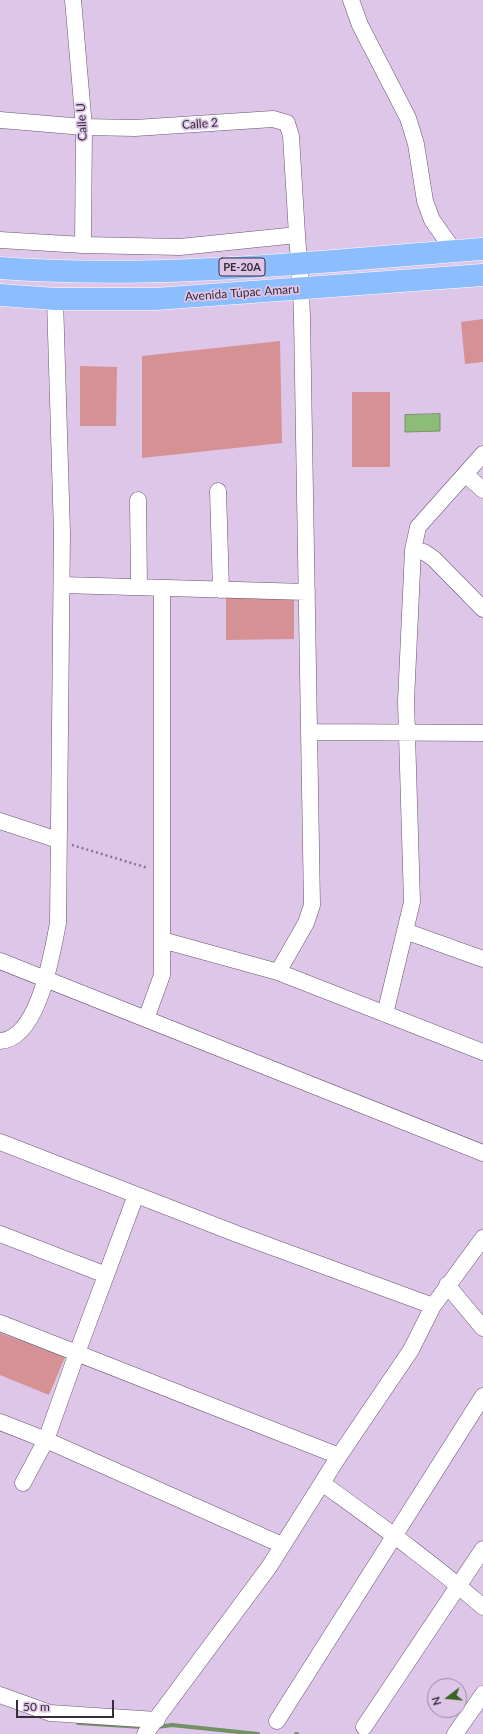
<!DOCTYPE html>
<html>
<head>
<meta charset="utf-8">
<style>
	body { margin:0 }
	#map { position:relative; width:483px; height:1734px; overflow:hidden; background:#dec6e8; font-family:Lato,sans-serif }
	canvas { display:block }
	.north { position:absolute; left:427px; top:1678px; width:40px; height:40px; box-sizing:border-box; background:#dec6e8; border:1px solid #9b89a2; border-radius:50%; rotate:254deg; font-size:11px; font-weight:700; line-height:16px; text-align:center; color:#362d3a }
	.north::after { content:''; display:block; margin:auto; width:14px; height:18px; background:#386422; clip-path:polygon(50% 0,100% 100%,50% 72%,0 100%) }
	.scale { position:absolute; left:16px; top:1700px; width:98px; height:18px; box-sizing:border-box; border:2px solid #362d3a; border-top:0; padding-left:5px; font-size:12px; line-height:14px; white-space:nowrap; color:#362d3a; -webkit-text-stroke:3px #dec6e8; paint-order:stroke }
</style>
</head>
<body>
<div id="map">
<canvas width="483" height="1734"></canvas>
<div class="north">N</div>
<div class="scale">50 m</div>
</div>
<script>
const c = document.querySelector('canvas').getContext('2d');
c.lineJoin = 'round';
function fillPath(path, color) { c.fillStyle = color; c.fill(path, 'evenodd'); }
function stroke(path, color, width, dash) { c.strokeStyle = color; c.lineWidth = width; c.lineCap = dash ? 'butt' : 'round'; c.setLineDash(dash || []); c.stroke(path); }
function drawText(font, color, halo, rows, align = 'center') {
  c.font = font + ' Lato,sans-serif'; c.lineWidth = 3.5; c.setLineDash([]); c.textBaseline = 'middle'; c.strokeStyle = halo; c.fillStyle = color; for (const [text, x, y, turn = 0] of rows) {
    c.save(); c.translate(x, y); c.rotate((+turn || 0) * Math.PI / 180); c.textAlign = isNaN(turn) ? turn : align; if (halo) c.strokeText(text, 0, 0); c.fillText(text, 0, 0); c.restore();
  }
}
const green = new Path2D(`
	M483 319V362L465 364 461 322Z
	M280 341 282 443 142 458V356Z
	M80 366 117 367 116 426H80Z
	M352 392H390V467H352Z
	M294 596V639L226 640V597Z
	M0 1333 65 1357 49 1395 0 1375Z`);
const water = new Path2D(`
	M440 414V431L405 432V415Z`);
const stream = new Path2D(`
	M78 1723 143 1727
	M157 1727 172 1725 258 1734
	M296 1734H297`);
const path = new Path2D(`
	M72 845 148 868`);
const minor = new Path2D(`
	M73 0 84 127 83 245
	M351 0 360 25 408 118 416 144 425 201 432 220 454 251
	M0 120 84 127 135 128 273 119 287 123 291 136 297 235
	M0 240 83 245 180 247 297 235 301 289 302 318 312 905 306 923 278 972
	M465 474 483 490
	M218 491 221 590
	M138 500 139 587
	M413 550 424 552 434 559 483 609
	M62 585 307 592
	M309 732 483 733
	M0 821 58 840
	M405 931 483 959
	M162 940 278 972 483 1052
	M0 961 483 1153
	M385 1014 412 902 406 701 413 550 418 527 483 454
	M146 1019 162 975V588
	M0 1041C39 1039 52 953 58 923L62 533 55 299
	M0 1142 237 1234 433 1306
	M0 1234 106 1275
	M447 1285 483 1328
	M0 1323 339 1456
	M0 1422 46 1440 282 1545
	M23 1483 46 1440 77 1353 136 1195
	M322 1483C377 1523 432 1562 483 1607
	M0 1695 50 1713 157 1720
	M277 1721 483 1396
	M364 1727 483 1549
	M145 1734 269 1567 339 1456 411 1350 433 1306 483 1238
	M455 1734 483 1694`);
const highway = new Path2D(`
	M0 268C161 280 323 261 483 249
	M0 295 55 299H156L483 275`);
const shields = [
	[242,267,46]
];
const shieldNames = [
	["PE-20A",242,267]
];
const streetNames = [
	["Calle U",82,122,-93],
	["Calle 2",200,124,-4],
	["Avenida Túpac Amaru",242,293,-4]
];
fillPath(green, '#d69194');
fillPath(water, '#8dbc78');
stroke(water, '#739165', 1);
stroke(stream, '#739165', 4);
stroke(minor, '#685370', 17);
stroke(highway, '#fff', 23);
stroke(path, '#87778e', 2.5, [2, 3]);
stroke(minor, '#fff', 16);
stroke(highway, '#8cbdff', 22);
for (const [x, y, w] of shields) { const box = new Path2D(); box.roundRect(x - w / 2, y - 9, w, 18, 3); c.fillStyle = '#dec6e8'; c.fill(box); stroke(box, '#362d3a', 1); }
drawText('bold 11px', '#362d3a', null, shieldNames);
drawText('12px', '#362d3a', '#dec6e8', streetNames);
</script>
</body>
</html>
